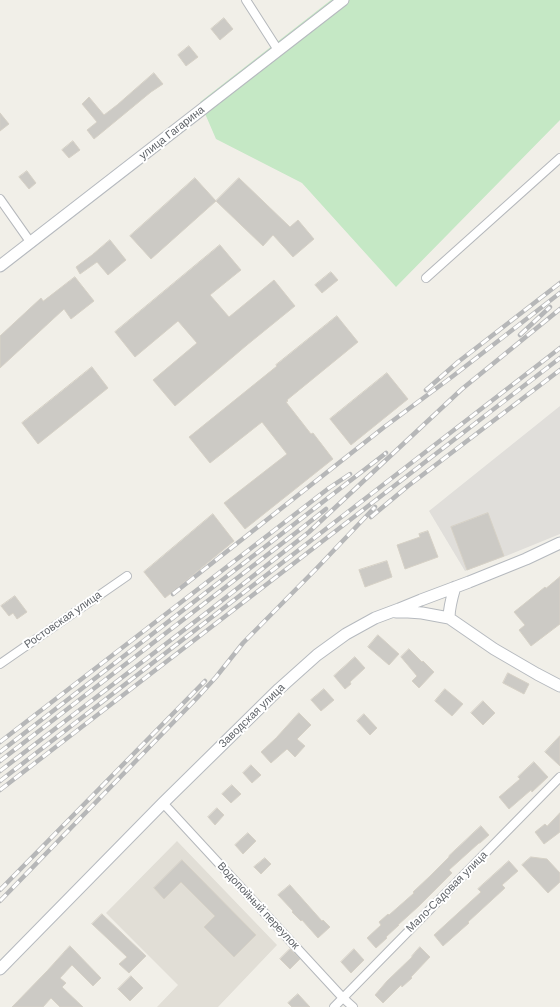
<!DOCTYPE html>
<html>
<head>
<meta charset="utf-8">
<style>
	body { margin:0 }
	canvas { display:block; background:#f1efe8 }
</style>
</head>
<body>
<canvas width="560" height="1007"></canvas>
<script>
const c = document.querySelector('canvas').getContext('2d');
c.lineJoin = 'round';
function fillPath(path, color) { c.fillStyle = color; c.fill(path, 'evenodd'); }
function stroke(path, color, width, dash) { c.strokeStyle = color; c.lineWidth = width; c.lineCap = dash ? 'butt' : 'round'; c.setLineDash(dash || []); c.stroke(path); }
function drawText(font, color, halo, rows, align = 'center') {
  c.font = font + ' Arial,sans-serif'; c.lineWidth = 4; c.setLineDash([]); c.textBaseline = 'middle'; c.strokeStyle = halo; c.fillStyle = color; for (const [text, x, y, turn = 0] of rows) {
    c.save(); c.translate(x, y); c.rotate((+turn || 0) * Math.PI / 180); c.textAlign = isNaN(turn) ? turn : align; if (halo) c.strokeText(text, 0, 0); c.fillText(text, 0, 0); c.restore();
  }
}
const industrial = new Path2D(`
	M560 406V534L506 556 465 571 429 511Z`);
const education = new Path2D(`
	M177 841 277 945 218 1007H157L178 985 106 913Z`);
const green = new Path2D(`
	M331 0H560V120L396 287 302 183 216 139 200 102Z`);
const building = new Path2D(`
	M224 18 233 29 220 40 211 29Z
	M189 46 198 57 186 66 178 55Z
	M154 73 163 84 151 92 94 139 87 130 97 122 82 104 89 97 104 115 117 105Z
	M0 113 9 124 0 131Z
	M73 141 80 150 69 158 62 150Z
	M27 171 36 183 29 189 19 177Z
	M195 178 216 201 151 259 130 236Z
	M239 178 290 227 298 220 314 239 293 257 273 235 263 246 216 201Z
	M110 240 126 260 108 275 97 262 80 274 76 267 92 255Z
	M220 245 241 270 210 295 229 317 274 280 295 306 247 345 175 406 153 380 197 343 178 321 135 357 115 332Z
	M331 272 338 280 322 293 315 285Z
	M75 277 94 301 71 319 64 309 0 368V336L41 298 43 301Z
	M337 316 358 342 287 400 288 401 286 402 311 434 313 433 333 459 245 529 224 503 287 454 262 422 210 463 189 437 277 366 276 365Z
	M92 367 108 388 38 444 22 423Z
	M387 373 408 399 351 445 330 419Z
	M488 513 504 556 467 570 451 527Z
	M213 514 234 541 165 598 144 572Z
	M428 531 438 557 405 569 397 545 420 537 419 534Z
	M387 561 392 577 365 587 359 570Z
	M560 577V624L531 646 519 630 525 625 514 612 545 587 546 588Z
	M15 596 27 612 17 619 13 613 9 616 1 606Z
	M378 635 399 654 389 665 368 647Z
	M409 649 422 662 423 661 434 672 419 688 412 681 417 676 401 657Z
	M355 657 365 668 350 682 351 684 345 689 334 676Z
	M508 673 529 684 524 694 503 683Z
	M324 689 334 700 321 711 311 700Z
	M445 689 463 704 452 716 435 701Z
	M483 701 495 713 483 725 471 713Z
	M299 713 311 725 297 739 305 746 295 757 287 749 271 763 261 752 276 738Z
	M364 714 377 728 370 735 357 721Z
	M560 736V766L545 752Z
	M534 762 548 777 532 792 531 790 509 809 499 797 520 779 518 777Z
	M251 765 261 775 252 783 243 773Z
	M232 785 241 794 231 803 222 794Z
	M217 808 224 815 215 825 208 817Z
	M560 813V832L544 844 535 832 545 824 547 826Z
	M481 826 489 835 480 843H479L449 870 452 873 419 906 398 925H399L386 937 387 938 376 948 367 938 381 925 379 922 388 914 389 915 414 893 413 892 430 876 449 857V856Z
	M248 833 256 841 243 854 235 845Z
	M531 857 547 859 560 873V882L548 893 522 865Z
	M265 858 271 864 261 874 254 867Z
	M182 860 256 935 234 957 204 927 215 916 181 882 164 899 154 888Z
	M509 861 518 871 502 885 505 888 468 922 469 923 443 946 434 935 481 892 478 889Z
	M290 885 322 921 323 920 330 927 318 938 302 920 301 921 292 912 293 911 278 895Z
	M102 914 146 956 129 973 119 964 127 957 92 924Z
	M70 946 101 978 93 986 72 965 60 978 66 983 62 987 83 1007H60L51 998 43 1007H12L47 971Z
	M420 947 430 957 411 977 412 978 402 987 401 985 383 1003 375 995 387 981 412 957V956Z
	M290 949 300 959 290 969 280 959Z
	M354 949 364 960 351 973 341 962Z
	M131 976 143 988 130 1001 118 989Z
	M298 994 310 1007H292L288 1003Z`);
const street = new Path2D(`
	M246 0 278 50
	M0 199 31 243
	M426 278 560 158
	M0 664 127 576
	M163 803 343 998 353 1007
	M334 1007 560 777`);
const secondary = new Path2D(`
	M0 266 343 0
	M396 612H408L422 613 449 618 494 649 537 674 560 686
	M449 618C449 607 452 597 455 587
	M0 969 163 803 279 689 317 655 346 634 375 618 399 609 421 600 469 582 526 559 560 543`);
const rail = new Path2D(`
	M520 335 550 307
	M426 390 458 362 560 283
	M371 517 408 486 560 370
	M173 594 383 428 453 376 560 293
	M0 742 329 488 350 474
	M0 752 386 453
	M0 761 302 528 326 509
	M0 771 210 610 309 532 462 389 560 309
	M0 781 560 348
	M0 790 560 358
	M0 890 205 681
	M0 901 197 698 216 677 243 643 317 568 375 507`);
const streetNames = [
	["улица Гагарина",172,133,-38],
	["Ростовская улица",63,620,-35],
	["Заводская улица",252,716,-44],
	["Мало-Садовая улица",447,892,-45],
	["Водопойный переулок",258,906,47]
];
fillPath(industrial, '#e0deda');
fillPath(education, '#e1ded6');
fillPath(green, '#c5e8c5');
fillPath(building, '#cccac5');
stroke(building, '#d6d1c6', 1);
stroke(street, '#b5b8bc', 10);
stroke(secondary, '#b6babf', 13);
stroke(street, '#fff', 8);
stroke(secondary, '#fff', 11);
stroke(rail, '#b6b7b8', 4.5);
stroke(rail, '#fff', 3, [9]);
drawText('11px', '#5f6368', '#fff', streetNames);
</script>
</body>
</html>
